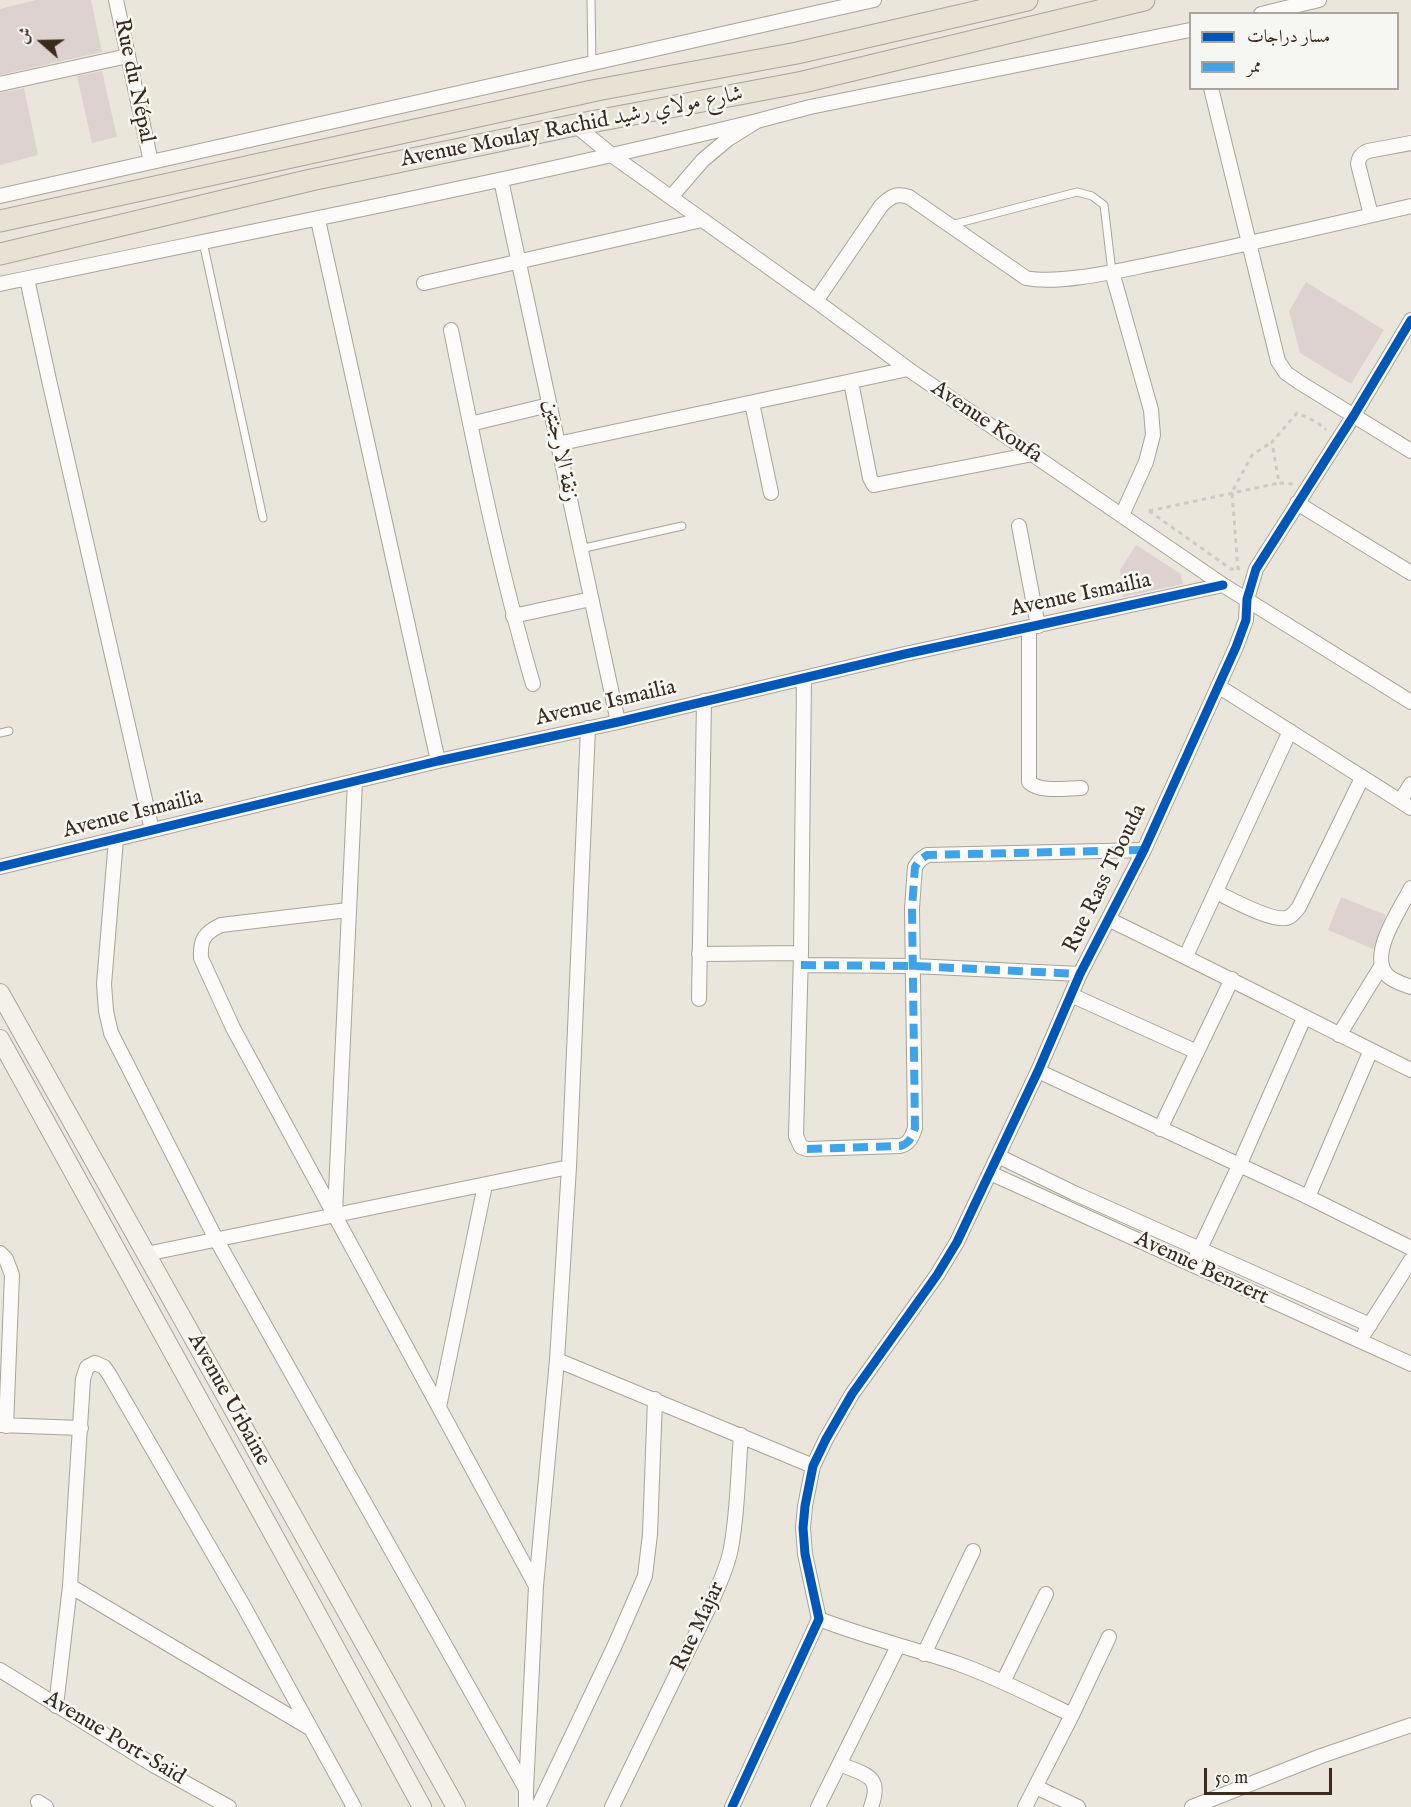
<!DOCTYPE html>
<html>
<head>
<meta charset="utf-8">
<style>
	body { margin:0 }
	#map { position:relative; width:1411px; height:1807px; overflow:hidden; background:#ebe6db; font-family:"IM FELL English",Amiri,serif }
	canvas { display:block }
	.legend { position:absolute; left:1189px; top:12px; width:210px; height:78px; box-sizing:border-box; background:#f6f6f2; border:2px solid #aba49d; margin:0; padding:8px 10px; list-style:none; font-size:18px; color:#3b2a1e }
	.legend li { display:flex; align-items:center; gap:12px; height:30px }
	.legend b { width:30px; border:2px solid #aba49d }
	.north { position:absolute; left:12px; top:12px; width:60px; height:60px; -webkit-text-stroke:4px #f6f6f2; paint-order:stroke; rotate:290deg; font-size:16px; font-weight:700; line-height:24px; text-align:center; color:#3b2a1e }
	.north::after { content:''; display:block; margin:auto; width:21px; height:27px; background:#3b2a1e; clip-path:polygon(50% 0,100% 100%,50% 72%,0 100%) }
	.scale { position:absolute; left:1204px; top:1768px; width:128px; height:27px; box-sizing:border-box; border:3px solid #3b2a1e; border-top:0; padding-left:8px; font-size:18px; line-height:21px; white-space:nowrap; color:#3b2a1e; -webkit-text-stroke:4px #f6f6f2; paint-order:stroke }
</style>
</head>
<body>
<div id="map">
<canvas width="1411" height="1807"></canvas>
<ul class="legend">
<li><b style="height:8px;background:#0057b8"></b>مسار دراجات</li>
<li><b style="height:8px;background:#3fa3ea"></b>ممر</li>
</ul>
<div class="north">ش</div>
<div class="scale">50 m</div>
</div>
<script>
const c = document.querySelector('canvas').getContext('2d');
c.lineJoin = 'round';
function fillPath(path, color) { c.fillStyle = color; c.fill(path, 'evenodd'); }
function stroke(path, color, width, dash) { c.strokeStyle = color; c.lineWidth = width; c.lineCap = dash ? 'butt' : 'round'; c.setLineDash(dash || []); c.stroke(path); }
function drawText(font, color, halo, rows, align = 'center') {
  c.font = font + ' "IM FELL English",Amiri,serif'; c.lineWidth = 5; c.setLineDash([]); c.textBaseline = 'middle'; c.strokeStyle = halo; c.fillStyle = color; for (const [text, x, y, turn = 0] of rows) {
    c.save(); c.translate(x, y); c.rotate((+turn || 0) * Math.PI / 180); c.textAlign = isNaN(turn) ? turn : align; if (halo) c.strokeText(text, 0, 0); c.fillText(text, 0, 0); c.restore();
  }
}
const building = new Path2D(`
	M36 0H91L102 52 0 75V9Z
	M102 71 117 137 92 143 77 76Z
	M24 88 38 155 0 165V93Z
	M1306 282 1384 330 1351 384 1300 353 1289 311Z
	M1136 545 1181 574 1183 584 1123 597 1120 570Z
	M1341 897 1386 915 1373 949 1328 930Z`);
const path = new Path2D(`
	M1293 484 1279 483 1272 442 1297 413 1317 422 1326 430
	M1149 511 1231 569H1240
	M1149 511 1279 483
	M1238 570 1232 492 1252 455 1272 442`);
const lane = new Path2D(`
	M591 0 592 64
	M951 225 1077 192 1092 196 1104 205 1112 272
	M203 242 263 518
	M580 549 682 526
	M0 733 9 731`);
const street = new Path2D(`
	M116 0 151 162
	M1261 14 1319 0
	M0 84 128 56
	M1211 88 1278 361 1286 373 1299 382 1411 451
	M575 125 613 156 816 301 908 369 1223 585 1411 702
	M501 180 618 722
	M0 196 874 0
	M671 197 703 160 728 139 757 121 810 107 1190 30
	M1371 215 1358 164C1359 157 1361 154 1368 151L1411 143
	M318 220 438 761
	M1112 272 1151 410 1153 435 1146 462 1122 515
	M27 279 49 380 152 830
	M424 283 702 220
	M0 284C253 231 506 182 757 121
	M816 301 881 206C891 196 896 193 909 197L1026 278C1060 285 1121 270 1157 263 1242 245 1326 226 1411 206
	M451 330C475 449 499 568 533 684
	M851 382 870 478 874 485 1033 454
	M752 403 771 493
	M470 424 549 405
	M557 444 908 369
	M1297 503 1411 573
	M1019 526 1038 626
	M513 616 591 599
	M1029 628V782C1040 793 1067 788 1081 788
	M804 679 801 953 796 1136 801 1147 807 1149 900 1146C909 1144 912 1137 915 1128L912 908 915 867 920 860 927 855 1144 850
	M1218 686 1411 808
	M1400 801 1411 784
	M116 839 104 984 106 1011 111 1033 216 1239 526 1789V1807
	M0 867 438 761 618 722 905 654 1223 585
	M1411 888C1401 908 1369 953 1386 974 1392 981 1403 984 1411 987
	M1216 892C1231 899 1275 924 1289 917 1293 915 1296 911 1299 907L1362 778
	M348 910 221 925C204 933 200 940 201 958L233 1028 536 1586
	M1110 920C1211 969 1310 1020 1411 1070
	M699 954 801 953
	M1186 956 1290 731
	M801 965 914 966 1080 974
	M1071 995 1197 1052
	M699 999 704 701
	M1339 1035 1382 965
	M1038 1071 1308 1197 1411 1248
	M1160 1129 1232 979
	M998 1156 1074 1193 1370 1325
	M990 1173 1411 1364
	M1308 1197 1371 1050
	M335 1213 355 781
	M0 1253 6 1259 12 1275 6 1426
	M146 1254 569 1167
	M1196 1257 1239 1166 1304 1018
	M1365 1332 1411 1260
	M557 1360 813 1466
	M439 1407 485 1185
	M0 1425 81 1428
	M70 1586 308 1727
	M819 1619C865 1637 912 1648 959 1664 998 1678 1035 1697 1072 1715
	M924 1654 973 1551
	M0 1670 155 1766 229 1807
	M1003 1682 1046 1594
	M56 1706 70 1586 83 1379 87 1367 95 1363 104 1367 109 1374 243 1605 354 1807
	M840 1764C865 1775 883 1775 871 1807
	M1036 1787 1078 1807
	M526 1789 536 1586 557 1360 569 1167 588 728
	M38 1802 46 1807
	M538 1807 615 1645 645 1576 650 1534 655 1399
	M612 1807 712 1601C719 1584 728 1566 731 1548 738 1511 738 1472 741 1435
	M732 1807 819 1619 805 1554 803 1528 805 1506 813 1466 826 1439 852 1394 937 1275 957 1242 1038 1071 1080 974 1144 850 1236 647 1246 620 1247 599 1256 569 1354 415 1411 320
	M818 1807 898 1646
	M1025 1807 1072 1715 1109 1637
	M1192 1807 1321 1756 1411 1725`);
const secondary = new Path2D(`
	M0 993 456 1807
	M0 1039 304 1590 422 1807`);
const primary = new Path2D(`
	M0 221 597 90 797 53 1027 0
	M0 254 311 180 575 125 803 82 1144 0`);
const quiet = new Path2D(`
	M801 965 914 966 1080 974
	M807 1149 900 1146C909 1144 912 1137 915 1128L912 908 915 867 920 860 927 855 1144 850`);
const cycleway = new Path2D(`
	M0 867 438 761 618 722 905 654 1223 585
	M732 1807 819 1619 805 1554 803 1528 805 1506 813 1466 826 1439 852 1394 937 1275 957 1242 1038 1071 1080 974 1144 850 1236 647 1246 620 1247 599 1256 569 1354 415 1411 320`);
const streetNames = [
	["Rue du Népal",133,81,78],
	["Avenue Moulay Rachid شارع مولاي رشيد",572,128,-11],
	["Avenue Koufa",986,423,34],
	["زنقة الارجنتين",559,451,78],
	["Avenue Ismailia",1081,596,-12],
	["Avenue Ismailia",606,704,-13],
	["Avenue Ismailia",133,815,-14],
	["Rue Rass Tbouda",1106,879,-64],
	["Avenue Benzert",1201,1269,25],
	["Avenue Urbaine",228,1400,61],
	["Rue Majar",699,1627,-65],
	["Avenue Port-Saïd",114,1739,31]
];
fillPath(building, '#ded2d1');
stroke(lane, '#a8a39b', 9);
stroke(street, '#a8a39b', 16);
stroke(secondary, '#a8a39b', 20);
stroke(primary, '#a8a39b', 23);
stroke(path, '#ccc9c7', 3, [4.5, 4.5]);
stroke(lane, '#fcfbfa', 7);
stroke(street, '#fcfbfa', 14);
stroke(secondary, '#f4f1eb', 18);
stroke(primary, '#e8e2d5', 21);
stroke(quiet, '#3fa3ea', 8, [15, 8]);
stroke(cycleway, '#0057b8', 9);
drawText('22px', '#3b2a1e', '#f6f6f2', streetNames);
</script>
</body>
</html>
